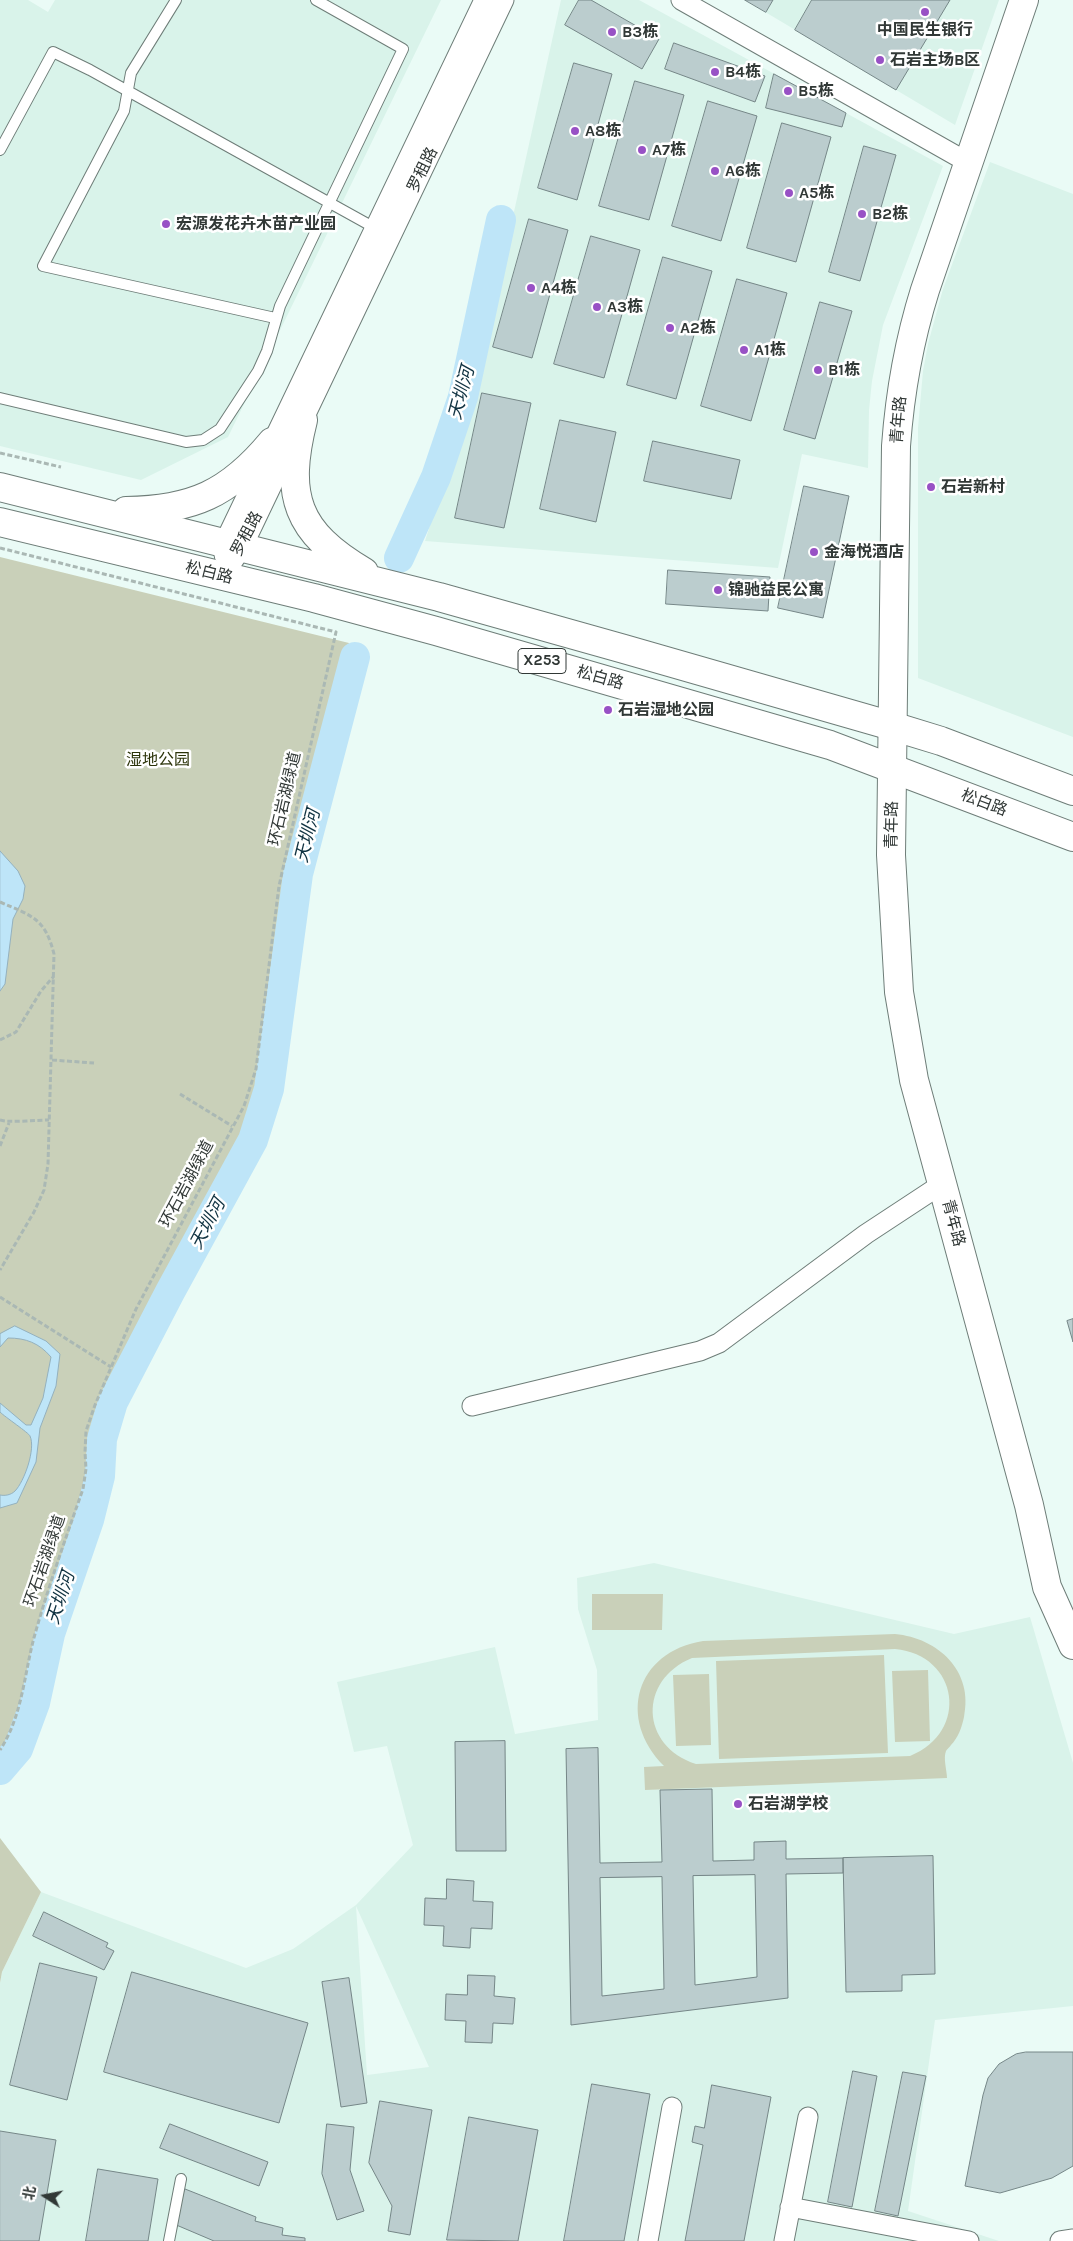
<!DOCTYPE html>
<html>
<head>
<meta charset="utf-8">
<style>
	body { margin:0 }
	#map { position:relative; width:1073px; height:2241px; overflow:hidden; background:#eafbf6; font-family:Karla,"Noto Sans SC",sans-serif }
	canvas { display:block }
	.north { position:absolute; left:20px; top:2171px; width:50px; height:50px; -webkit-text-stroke:4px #fff; paint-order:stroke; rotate:281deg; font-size:14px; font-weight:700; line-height:20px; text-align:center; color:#313836 }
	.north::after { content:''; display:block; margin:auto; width:18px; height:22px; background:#313836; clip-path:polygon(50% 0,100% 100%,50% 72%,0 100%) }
</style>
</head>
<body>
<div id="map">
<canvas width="1073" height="2241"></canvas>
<div class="north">北</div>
</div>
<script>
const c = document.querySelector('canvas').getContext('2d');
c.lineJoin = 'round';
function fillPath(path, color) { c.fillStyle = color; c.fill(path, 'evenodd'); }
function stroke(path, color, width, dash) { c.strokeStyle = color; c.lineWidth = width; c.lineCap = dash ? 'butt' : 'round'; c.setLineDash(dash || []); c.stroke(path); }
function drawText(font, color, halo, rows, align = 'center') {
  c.font = font + ' Karla,"Noto Sans SC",sans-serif'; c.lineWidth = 5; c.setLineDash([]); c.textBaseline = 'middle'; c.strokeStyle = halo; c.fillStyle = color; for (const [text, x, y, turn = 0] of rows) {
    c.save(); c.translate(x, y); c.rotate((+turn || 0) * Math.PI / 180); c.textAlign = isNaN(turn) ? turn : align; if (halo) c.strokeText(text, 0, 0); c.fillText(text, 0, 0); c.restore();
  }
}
const built = new Path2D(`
	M0 0H28L48 12 55 0H441L228 437 141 480 0 446Z
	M561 0H639L943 166 883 325 872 381 869 410 868 468 802 454 778 568 425 541 476 383Z
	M745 0H999L955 125Z
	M990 162 1073 194V737L918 678V428L923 371 928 344 943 289Z
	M654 1563 954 1634 1030 1617 1073 1763V2006L935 2020 908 2211 999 2241H0V1983L2 1972 41 1892 246 1968 293 1949 356 1905 413 1845 387 1746 354 1752 337 1682 495 1647 515 1734 598 1720 597 1670 578 1609 577 1578ZM356 1906 429 2067 367 2075Z`);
const green = new Path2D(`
	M0 557 349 643 292 875 262 1089 247 1140 162 1290 102 1411 94 1447 93 1481 80 1534 43 1635 33 1671 29 1702 12 1747 0 1762Z
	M592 1594H663L662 1630H592Z
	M895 1634C938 1638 974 1671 964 1717 962 1727 958 1738 951 1745 950 1747 947 1749 946 1751 943 1758 947 1771 947 1778L645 1790 644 1767 664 1766C617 1719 635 1652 703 1641ZM895 1649C959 1655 970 1732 910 1756L696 1764C640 1746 638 1680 692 1658Z
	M884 1655 888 1753 719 1759 716 1661Z
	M928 1670 930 1741 895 1742 892 1671Z
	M709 1674 711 1745 676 1746 673 1675Z
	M0 1838 41 1892 2 1972 0 1983Z`);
const water = new Path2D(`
	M0 851 18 871 25 886 23 899 13 919 5 984 0 991Z
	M15 1326 46 1341 60 1354 56 1386 40 1428 36 1462 17 1503 0 1508V1495C5 1496 11 1495 15 1491 24 1482 36 1449 30 1436 29 1433 5 1417 0 1412V1403L26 1425H31L43 1398 51 1357C39 1343 26 1338 8 1338L0 1347V1334Z`);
const river = new Path2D(`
	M399 558 436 477 463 397 501 220
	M0 1770 18 1749 35 1703 50 1634 89 1520 100 1476 102 1439 113 1402 170 1292 253 1140 269 1089 298 874 355 657`);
const building = new Path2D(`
	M579 0H591L659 39 642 69 565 25Z
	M745 0H773L766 12Z
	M812 0H950L896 90 795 30Z
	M674 43 765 76 755 102 665 69Z
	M574 63 612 74 577 200 538 188Z
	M774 74 846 113 842 127 766 108Z
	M635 81 684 95 649 220 599 206Z
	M708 101 757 116 721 241 672 226Z
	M782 123 831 137 796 262 747 248Z
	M864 146 896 155 860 281 829 272Z
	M529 219 568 230 532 358 493 347Z
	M591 236 640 250 604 378 554 364Z
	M663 257 712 271 676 399 627 385Z
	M737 279 787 293 751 421 701 406Z
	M820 302 852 311 815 439 784 430Z
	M482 393 531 403 504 528 455 518Z
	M560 420 616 432 596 522 540 509Z
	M653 441 740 460 731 499 644 481Z
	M804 486 849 496 823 618 778 608Z
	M668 570 770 577 768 611 666 604Z
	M1073 1319V1342L1067 1321Z
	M505 1741 506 1851H456L455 1742Z
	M598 1748 600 1863 662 1862 660 1790 712 1789 713 1861 754 1860V1842L786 1841V1859L843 1858V1873L786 1874 788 1998 571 2025 566 1749ZM755 1875 757 1977 695 1985 693 1876ZM662 1877 664 1989 602 1996 600 1878Z
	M933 1856 935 1974 902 1975V1991L846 1992 843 1858Z
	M447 1879 474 1881 473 1901 493 1902 492 1929 471 1928 470 1948 443 1946 444 1926 424 1925 425 1898 446 1899Z
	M44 1912 108 1943 106 1947 114 1951 104 1970 33 1936Z
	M40 1963 97 1977 67 2100 10 2085Z
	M132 1972 308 2023 279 2123 104 2072Z
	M468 1975 495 1976 494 1996 515 1998 513 2024 493 2023 492 2043 465 2042 466 2021 445 2020 446 1994 467 1995Z
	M349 1978 367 2103 341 2107 322 1982Z
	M1026 2052H1073V2166L1052 2178 1000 2193 965 2186 983 2095 988 2078 999 2064 1016 2054Z
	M853 2071 877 2076 852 2207 828 2202Z
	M903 2072 926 2076 898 2216 875 2211Z
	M592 2084 650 2094 624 2241H564Z
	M712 2085 771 2097 744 2241H685L703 2145 692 2142 695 2126 704 2128Z
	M380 2101 432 2110 410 2235 388 2231 392 2206 369 2163Z
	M469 2117 538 2130 518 2241 447 2240Z
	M170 2124 268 2162 259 2186 160 2148Z
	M327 2124 354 2127 350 2170 364 2211 337 2220 322 2174Z
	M0 2131 56 2140 39 2241H0Z
	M98 2169 158 2179 148 2241H86Z
	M185 2189 256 2217 255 2221 283 2228 282 2235 305 2238V2241H214L174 2224Z`);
const path = new Path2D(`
	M0 453 61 467
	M0 548 336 632 279 886 256 1069 244 1106 136 1309 95 1405 86 1431 85 1452 86 1469 83 1489C66 1537 49 1585 35 1634 24 1673 23 1715 0 1750
	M0 902C32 916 45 918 54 954L48 1164 44 1190 34 1212 0 1270
	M0 1040 16 1032 41 991 54 976
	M52 1060 94 1063
	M180 1094 232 1126
	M0 1120C10 1123 36 1120 49 1120
	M0 1146 9 1123
	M0 1297 111 1367`);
const lane = new Path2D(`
	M176 0 131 73 124 111 43 266 275 318
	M0 150 53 52 90 70 375 228
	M0 398 186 442 203 440 220 429 258 371 267 351 280 306 403 49 316 0
	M169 2241 181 2179`);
const street = new Path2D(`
	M681 0 969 163
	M224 555V543L484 0
	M223 576 242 548 504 0
	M472 1406 700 1351 719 1343 866 1234 942 1184
	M790 2207 969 2241
	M648 2241 672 2107
	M784 2241 808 2117
	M1060 2241 1073 2239`);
const secondary = new Path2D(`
	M1024 0 925 290C909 341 900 392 896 446L891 855 899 992 914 1080 1029 1505 1047 1587 1073 1645`);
const primary = new Path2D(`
	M303 420C284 496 296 532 364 572
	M0 487 439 597 624 649 892 726 941 741 1073 791
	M126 511C192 510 229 494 272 442
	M0 522 314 598 436 631 830 745 1073 837`);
const markers = [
	[925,12,5,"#9851c5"],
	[612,32,5,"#9851c5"],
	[880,60,5,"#9851c5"],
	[715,72,5,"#9851c5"],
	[788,91,5,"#9851c5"],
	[575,131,5,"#9851c5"],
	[642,150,5,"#9851c5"],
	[715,171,5,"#9851c5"],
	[789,193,5,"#9851c5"],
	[862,214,5,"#9851c5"],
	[166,224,5,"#9851c5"],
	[531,288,5,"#9851c5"],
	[597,307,5,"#9851c5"],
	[670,328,5,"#9851c5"],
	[744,350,5,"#9851c5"],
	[818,370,5,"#9851c5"],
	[931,487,5,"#9851c5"],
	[814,552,5,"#9851c5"],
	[718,590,5,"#9851c5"],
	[608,710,5,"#9851c5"],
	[738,1804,5,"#9851c5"]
];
const shields = [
	[542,661,48]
];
const shieldNames = [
	["X253",542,661]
];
const poiNames = [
	["中国民生银行",925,30,"center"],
	["B3栋",622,32],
	["石岩主场B区",890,60],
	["B4栋",725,72],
	["B5栋",798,91],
	["A8栋",585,131],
	["A7栋",652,150],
	["A6栋",725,171],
	["A5栋",799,193],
	["B2栋",872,214],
	["宏源发花卉木苗产业园",176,224],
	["A4栋",541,288],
	["A3栋",607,307],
	["A2栋",680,328],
	["A1栋",754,350],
	["B1栋",828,370],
	["石岩新村",941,487],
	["金海悦酒店",824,552],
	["锦驰益民公寓",728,590],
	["石岩湿地公园",618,710],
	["石岩湖学校",748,1804]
];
const streetNames = [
	["罗租路",423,170,-64],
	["青年路",899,420,-85],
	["罗租路",247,534,-62],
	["松白路",209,573,14],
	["松白路",600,678,16],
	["环石岩湖绿道",285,799,-77],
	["松白路",984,803,21],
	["青年路",892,825,-89],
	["环石岩湖绿道",187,1184,-62],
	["青年路",953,1223,75],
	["环石岩湖绿道",45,1561,-71]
];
const parkNames = [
	["湿地公园",158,760]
];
const waterNames = [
	["天圳河",462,393,-75],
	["天圳河",308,836,-76],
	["天圳河",208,1224,-62],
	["天圳河",61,1598,-72]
];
fillPath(built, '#d9f3ea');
fillPath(green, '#c9d0b9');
fillPath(water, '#bee5f8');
stroke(water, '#94b1be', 1);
stroke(river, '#bee5f8', 30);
fillPath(building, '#bbcdce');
stroke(building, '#768788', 1);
stroke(lane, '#6e7d78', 12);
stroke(street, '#6e7d78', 21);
stroke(secondary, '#6e7d78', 30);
stroke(primary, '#6e7d78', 30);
stroke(path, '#aab8b4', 3, [5, 2.5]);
stroke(lane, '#fff', 10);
stroke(street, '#fff', 19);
stroke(secondary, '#fff', 28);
stroke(primary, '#fff', 28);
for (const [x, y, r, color] of markers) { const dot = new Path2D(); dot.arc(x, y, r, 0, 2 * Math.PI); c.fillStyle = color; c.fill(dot); stroke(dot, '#fff', 2); }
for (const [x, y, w] of shields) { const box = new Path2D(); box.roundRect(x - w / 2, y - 12.5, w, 25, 4); c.fillStyle = '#fff'; c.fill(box); stroke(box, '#313836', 1); }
drawText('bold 15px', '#313836', null, shieldNames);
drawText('bold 16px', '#313836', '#fff', poiNames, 'left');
drawText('16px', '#313836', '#fff', streetNames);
drawText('16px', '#2b3309', '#fff', parkNames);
drawText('italic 18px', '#103241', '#fff', waterNames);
</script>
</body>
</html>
